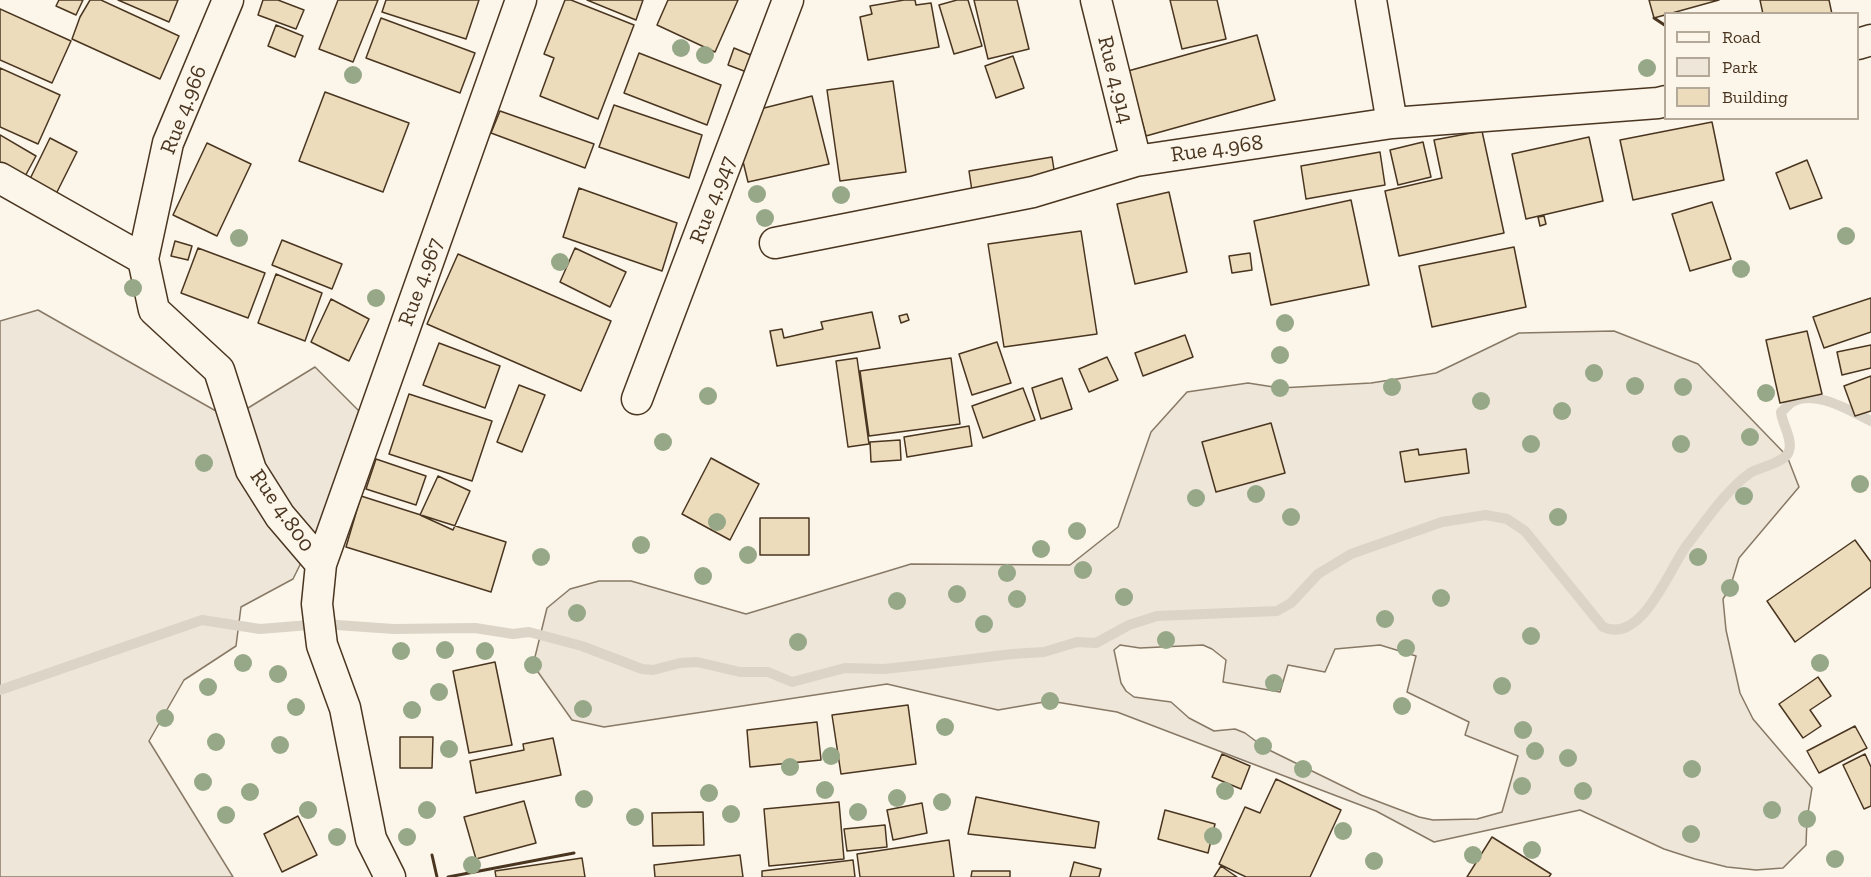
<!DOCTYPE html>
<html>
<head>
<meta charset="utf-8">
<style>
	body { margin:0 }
	#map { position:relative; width:1871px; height:877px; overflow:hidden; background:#fbf6e9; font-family:"Zilla Slab",serif }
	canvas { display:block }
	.legend { position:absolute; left:1664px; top:12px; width:195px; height:108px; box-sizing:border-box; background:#fbf6e9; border:2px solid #b4a999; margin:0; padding:8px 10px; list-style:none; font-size:18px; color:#4a3520 }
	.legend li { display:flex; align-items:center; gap:12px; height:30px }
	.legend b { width:30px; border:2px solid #b4a999 }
</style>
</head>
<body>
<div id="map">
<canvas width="1871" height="877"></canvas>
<ul class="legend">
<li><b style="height:8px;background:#fbf6e9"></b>Road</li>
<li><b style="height:16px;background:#ede6d9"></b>Park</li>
<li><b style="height:16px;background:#ecdcbc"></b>Building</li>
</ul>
</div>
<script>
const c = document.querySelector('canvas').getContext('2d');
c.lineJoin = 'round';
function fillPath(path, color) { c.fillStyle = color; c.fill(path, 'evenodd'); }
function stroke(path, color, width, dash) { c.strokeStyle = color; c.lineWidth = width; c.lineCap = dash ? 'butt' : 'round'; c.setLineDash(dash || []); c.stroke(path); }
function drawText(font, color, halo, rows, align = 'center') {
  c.font = font + ' "Zilla Slab",serif'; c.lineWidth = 4.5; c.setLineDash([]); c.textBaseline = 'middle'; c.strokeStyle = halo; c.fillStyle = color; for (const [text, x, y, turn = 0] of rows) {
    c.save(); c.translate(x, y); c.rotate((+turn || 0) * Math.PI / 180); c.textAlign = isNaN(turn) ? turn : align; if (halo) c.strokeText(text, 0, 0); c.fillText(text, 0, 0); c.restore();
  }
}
const green = new Path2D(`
	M38 310 230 419 315 367 359 411 328 508 293 579 241 607 236 646 184 680 149 741 233 877H0V321Z
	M1614 331 1698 364 1787 456 1799 487 1739 558 1730 588 1723 599 1726 630 1740 693 1753 719 1812 788 1807 819 1806 845 1783 868 1756 870 1727 867 1695 859 1664 849 1580 810 1434 842 1376 811 1117 712 1050 701 998 710 887 684 604 727 572 720 533 665 547 608 570 589 599 581H631L746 614 911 564 1070 565 1118 527 1151 432 1187 392 1248 383 1280 388 1371 383 1436 373 1519 333ZM1120 645 1140 648 1203 645 1212 649 1226 660 1223 682 1280 692 1288 665 1325 672 1335 649 1380 645 1416 656 1407 692 1469 722 1465 735 1518 756 1502 812 1477 819 1433 820 1419 817 1361 795 1265 748 1245 733 1235 729 1214 731 1189 718 1171 702 1134 697 1126 691 1121 683 1114 650Z`);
const stream = new Path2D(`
	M0 690 202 620 260 629 322 624 394 629 475 628 513 634 529 632 582 646 642 669 653 670 680 663 697 662 740 672H768L792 682 845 668 884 669 922 665 1012 654 1044 652 1077 642 1096 643 1129 625 1157 616 1277 611 1291 603 1318 574 1351 554 1442 522 1486 515 1507 519 1525 531 1603 627C1642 645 1669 569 1687 545 1705 522 1726 490 1750 473 1759 467 1786 463 1789 451 1793 439 1782 424 1781 412 1785 409 1788 405 1792 402 1816 389 1850 411 1871 421`);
const building = new Path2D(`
	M59 0H83L76 15 56 6Z
	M90 0H101L179 36 160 79 72 39 80 17Z
	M118 0H178L169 22Z
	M263 0H278L304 10 296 29 258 15Z
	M338 0H378L353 62 319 49Z
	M386 0H479L466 39 382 12Z
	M565 0H571L634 25 598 119 540 96 554 58 544 54Z
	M587 0H643L636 20Z
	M668 0H738L715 52 657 25Z
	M904 0H915L916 5 931 3 939 47 868 60 860 17 872 14 870 6Z
	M957 0H968L982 46 954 54 939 5Z
	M974 0H1017L1029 49 988 59Z
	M1170 0H1217L1226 39 1182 49Z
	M1649 0H1719L1654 18Z
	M1760 0H1829L1832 14H1763Z
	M0 9 71 41 52 83 0 60Z
	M381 18 475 53 460 93 366 58Z
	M276 25 303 36 295 57 268 46Z
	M1257 35 1275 100 1146 136 1128 71Z
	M734 48 758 58 752 74 728 65Z
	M639 53 721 85 707 125 624 93Z
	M1013 56 1024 88 996 98 985 66Z
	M0 68 60 95 38 144 0 127Z
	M893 81 906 172 840 181 827 90Z
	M325 92 409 123 383 192 299 161Z
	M812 96 829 164 748 182 732 116Z
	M614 105 702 135 689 178 599 147Z
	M500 111 594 144 585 168 491 133Z
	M1712 122 1724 180 1633 200 1620 140Z
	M1482 131 1504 233 1399 256 1385 191 1442 178 1434 140Z
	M0 135 36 156 22 182 0 170Z
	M1589 137 1603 201 1526 219 1512 154Z
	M50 138 77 152 56 194 29 181Z
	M1423 142 1431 177 1398 185 1390 150Z
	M207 143 251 164 217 236 173 215Z
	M1380 152 1385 185 1306 199 1301 166Z
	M1052 157 1055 176 972 191 969 171Z
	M1807 160 1822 198 1790 209 1776 173Z
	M579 188 677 223 662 271 563 237Z
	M1169 192 1187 272 1135 284 1117 204Z
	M1351 200 1369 285 1271 305 1254 221Z
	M1712 202 1731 259 1690 271 1672 214Z
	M1544 216 1546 224 1540 226 1538 217Z
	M1081 231 1097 334 1004 347 988 244Z
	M282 240 342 264 332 289 272 265Z
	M175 241 192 246 188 260 171 256Z
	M1514 247 1526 307 1432 327 1419 266Z
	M198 248 265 273 248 318 181 293Z
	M575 248 626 272 610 307 560 282Z
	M1250 253 1252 270 1232 273 1229 256Z
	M458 254 611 321 581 391 427 324Z
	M276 274 322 293 305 341 258 323Z
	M1871 298V332L1824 348 1813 317Z
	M331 299 369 319 349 361 311 342Z
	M872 312 880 348 777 366 770 331 782 329 784 338 823 329 821 322Z
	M907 314 909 320 901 323 899 316Z
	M1807 331 1822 394 1780 403 1766 340Z
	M1185 335 1193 357 1143 376 1135 353Z
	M997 342 1011 383 972 395 959 354Z
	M439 343 500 366 485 408 423 385Z
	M1871 345V368L1842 375 1837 352Z
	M1107 357 1118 380 1089 392 1079 369Z
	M857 358 869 444 848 447 836 361Z
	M951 358 960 424 869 436 860 371Z
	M1871 376V411L1855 416 1844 386Z
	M1062 378 1072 409 1041 419 1032 388Z
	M519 385 545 395 522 452 497 442Z
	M1023 388 1035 420 983 438 972 406Z
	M409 394 492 421 472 481 389 454Z
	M1271 423 1285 473 1216 492 1202 442Z
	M969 426 972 446 907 457 904 437Z
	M900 440 901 460 871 462 870 442Z
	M1418 449 1419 455 1466 449 1469 473 1405 482 1400 452Z
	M711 458 759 484 730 540 682 514Z
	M376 459 426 476 416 505 366 489Z
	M438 476 470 491 453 530 420 515Z
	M361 496 506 542 491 592 346 547Z
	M760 518H809V555H760Z
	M1855 540 1871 562V587L1795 642 1767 601Z
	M495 662 512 745 469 753 453 671Z
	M1818 677 1831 696 1810 710 1821 726 1803 738 1779 704Z
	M908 705 916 764 841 774 832 715Z
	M817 722 821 760 750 767 747 730Z
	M1855 726 1867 748 1819 773 1807 751Z
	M400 737H433L432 768H400Z
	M553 738 561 775 476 793 470 761 524 750 523 744Z
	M1222 754 1250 766 1241 789 1212 777Z
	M1865 754 1871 767V806L1864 809 1843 765Z
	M1276 779 1341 810 1310 877H1246L1219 864 1245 807 1260 813Z
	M976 797 1099 822 1095 848 968 834Z
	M524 801 536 843 476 859 464 817Z
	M839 802 844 859 769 866 764 809Z
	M922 803 927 833 893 840 887 810Z
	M1165 810 1215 824 1208 853 1158 839Z
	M703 812 704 845 653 846 652 813Z
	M298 816 317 855 282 872 264 834Z
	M885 825 887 847 847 851 844 829Z
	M1492 837 1551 874 1549 877H1467Z
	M949 840 954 877H860L857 854Z
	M740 855 743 877H655L654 865Z
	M582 858 585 877H496L495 871Z
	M853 860 855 877H762V871Z
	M1074 862 1101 869 1099 877H1070Z
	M1221 866 1237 877H1214Z
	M972 871H1010V877H971Z`);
const minor = new Path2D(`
	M1096 0 1136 161
	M1371 0 1392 123
	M1858 44 1871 40
	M0 178 143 259 154 310 219 370 251 470 280 516 321 564 317 604 322 645 345 708 371 839 390 877
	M775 243 1033 192 1136 161 1392 123 1658 103 1666 101
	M143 259 168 143 228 0
	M637 399 788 0
	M321 564 521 0`);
const wall = new Path2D(`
	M1654 18 1666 26
	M432 855 437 877
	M448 877 574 853`);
const trees = [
	[681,48],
	[705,55],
	[1647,68],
	[353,75],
	[757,194],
	[841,195],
	[765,218],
	[1846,236],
	[239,238],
	[560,262],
	[1741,269],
	[133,288],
	[376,298],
	[1285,323],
	[1280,355],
	[1594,373],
	[1635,386],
	[1392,387],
	[1683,387],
	[1280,388],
	[1766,393],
	[708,396],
	[1481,401],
	[1562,411],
	[1750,437],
	[663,442],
	[1531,444],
	[1681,444],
	[204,463],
	[1860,484],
	[1256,494],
	[1744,496],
	[1196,498],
	[1291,517],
	[1558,517],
	[717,522],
	[1077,531],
	[641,545],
	[1041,549],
	[748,555],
	[541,557],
	[1698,557],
	[1083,570],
	[1007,573],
	[703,576],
	[1730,588],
	[957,594],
	[1124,597],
	[1441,598],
	[1017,599],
	[897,601],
	[577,613],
	[1385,619],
	[984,624],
	[1531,636],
	[1166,640],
	[798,642],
	[1406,648],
	[445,650],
	[401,651],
	[485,651],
	[243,663],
	[1820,663],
	[533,665],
	[278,674],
	[1274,683],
	[1502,686],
	[208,687],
	[439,692],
	[1050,701],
	[1402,706],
	[296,707],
	[583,709],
	[412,710],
	[165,718],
	[945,727],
	[1523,730],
	[216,742],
	[280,745],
	[1263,746],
	[449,749],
	[1535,751],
	[831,756],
	[1568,758],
	[790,767],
	[1303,769],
	[1692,769],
	[203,782],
	[1522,786],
	[825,790],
	[1225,791],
	[1583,791],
	[250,792],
	[709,793],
	[897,798],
	[584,799],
	[942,802],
	[308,810],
	[427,810],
	[1772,810],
	[858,812],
	[731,814],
	[226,815],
	[635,817],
	[1807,819],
	[1343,831],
	[1691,834],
	[1213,836],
	[337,837],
	[407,837],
	[1532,850],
	[1473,855],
	[1835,859],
	[1374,861],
	[472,865]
];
const streetNames = [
	["Rue 4.914",1115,80,76],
	["Rue 4.966",184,110,-69],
	["Rue 4.968",1217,149,-8],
	["Rue 4.947",713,200,-69],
	["Rue 4.967",421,282,-70],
	["Rue 4.800",282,511,55]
];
fillPath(green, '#ede6d9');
stroke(green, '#887966', 1.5);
stroke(stream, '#dcd4c6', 10);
fillPath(building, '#ecdcbc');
stroke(building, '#4a3520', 1.5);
stroke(minor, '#4a3520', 33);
stroke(minor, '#fbf6e9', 30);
stroke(wall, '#4a3520', 3);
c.fillStyle = '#96a887';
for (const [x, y] of trees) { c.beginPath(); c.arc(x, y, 9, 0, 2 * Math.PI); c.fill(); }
drawText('22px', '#4a3520', '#fbf6e9', streetNames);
</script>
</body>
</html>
